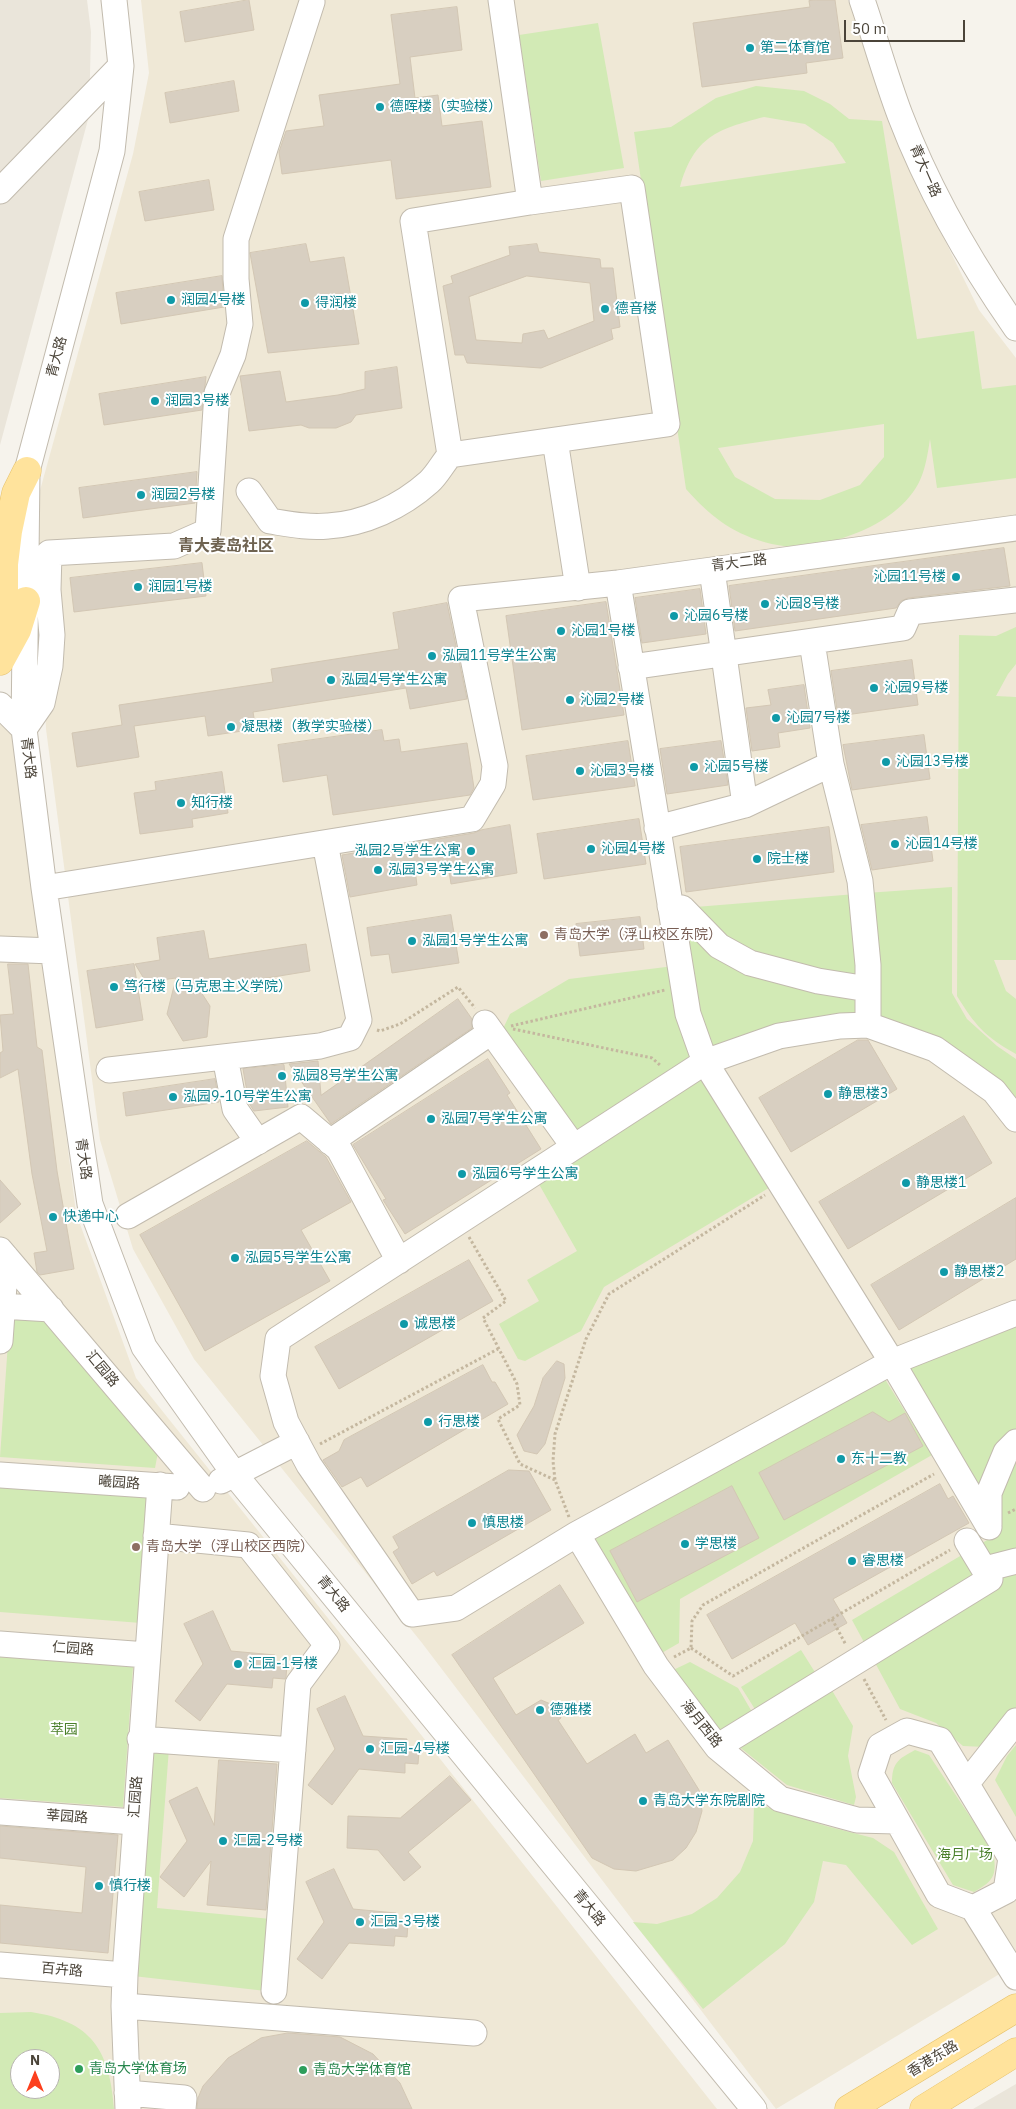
<!DOCTYPE html>
<html>
<head>
<meta charset="utf-8">
<style>
	body { margin:0 }
	#map { position:relative; width:1016px; height:2109px; overflow:hidden; background:#f6f3ec; font-family:"IBM Plex Sans",sans-serif }
	canvas { display:block }
	.north { position:absolute; left:10px; top:2049px; width:50px; height:50px; box-sizing:border-box; background:#fff; border:1px solid #b7b4b0; border-radius:50%; rotate:0deg; font-size:14px; font-weight:700; line-height:20px; text-align:center; color:#4b4439 }
	.north::after { content:''; display:block; margin:auto; width:18px; height:22px; background:#fc3f1d; clip-path:polygon(50% 0,100% 100%,50% 72%,0 100%) }
	.scale { position:absolute; left:844px; top:20px; width:121px; height:22px; box-sizing:border-box; border:2px solid #4b4439; border-top:0; padding-left:6px; font-size:15px; line-height:18px; white-space:nowrap; color:#4b4439; -webkit-text-stroke:4px #fff; paint-order:stroke }
</style>
</head>
<body>
<div id="map">
<canvas width="1016" height="2109"></canvas>
<div class="north">N</div>
<div class="scale">50 m</div>
</div>
<script>
const c = document.querySelector('canvas').getContext('2d');
c.lineJoin = 'round';
function fillPath(path, color) { c.fillStyle = color; c.fill(path, 'evenodd'); }
function stroke(path, color, width, dash) { c.strokeStyle = color; c.lineWidth = width; c.lineCap = dash ? 'butt' : 'round'; c.setLineDash(dash || []); c.stroke(path); }
function drawText(font, color, halo, rows, align = 'center') {
  c.font = font + ' "IBM Plex Sans","Noto Sans SC",sans-serif'; c.lineWidth = 4; c.setLineDash([]); c.textBaseline = 'middle'; c.strokeStyle = halo; c.fillStyle = color; for (const [text, x, y, turn = 0] of rows) {
    c.save(); c.translate(x, y); c.rotate((+turn || 0) * Math.PI / 180); c.textAlign = isNaN(turn) ? turn : align; if (halo) c.strokeText(text, 0, 0); c.fillText(text, 0, 0); c.restore();
  }
}
const residential = new Path2D(`
	M0 0H87L91 32 89 116 0 445Z
	M1016 2084V2109H973Z`);
const education = new Path2D(`
	M141 0H848L895 127 933 216 979 310 1016 358V1964L776 2109 422 1643 194 1359 133 1249 100 1140 46 729 41 611 31 523 133 154 149 73Z
	M0 714 15 729 76 1213 136 1378 407 1717 717 2109H0ZM20 2059H50V2089H20Z`);
const green = new Path2D(`
	M598 23 624 168 541 181 519 35Z
	M756 86 804 91 830 104 849 119 882 121 917 339 974 331 982 389 1016 385V478L937 488 930 439C927 459 924 480 910 496 888 523 854 536 821 544 815 545 808 547 802 547 791 548 775 545 764 542 730 532 709 515 686 489L634 132 671 127 716 98ZM764 117 805 124 833 143 846 163 680 187C694 137 717 129 764 117ZM884 424V457L860 485 820 500 775 499 735 477 718 448Z
	M1016 627V664L1008 674 996 696 1016 697V960H994L1006 991 1016 999V1054C985 1037 975 1025 957 996L959 635 996 636Z
	M952 887V993L967 1019 997 1046 1016 1059V1110L873 1021 866 893Z
	M856 894 861 1019 713 1052 699 1013 683 908Z
	M674 966 698 1059 576 1139 500 1035 510 1014 569 979Z
	M704 1069 777 1183 604 1287 581 1331 525 1361 518 1359 499 1324 539 1301 527 1280 577 1251 536 1179Z
	M10 1314 47 1315 159 1447 155 1468 0 1457Z
	M1016 1319V1433L981 1497 902 1364Z
	M883 1376 932 1455 680 1599 679 1643 660 1654 586 1537Z
	M1016 1450V1711L986 1747 963 1746 936 1723 900 1709 852 1620 994 1536 993 1496Z
	M0 1486 151 1498 141 1623 0 1612Z
	M801 1650 818 1677 758 1714 741 1687Z
	M0 1657 133 1667 123 1807 0 1798Z
	M690 1662 738 1688 755 1717 718 1739 669 1672Z
	M830 1687 853 1726 848 1756 856 1797 854 1805 787 1785 737 1745Z
	M1016 1745V1817L995 1780 1007 1756Z
	M148 1746 169 1748 157 1908 271 1919 266 1991 133 1976Z
	M915 1750 929 1755 993 1851C997 1875 995 1880 974 1892L953 1885 892 1783C892 1763 898 1759 915 1750Z
	M754 1803 826 1826 873 1838 894 1852 938 1929 912 1945 846 1865 823 1861 814 1902 785 1944 703 2009 633 1922 657 1924 692 1914 717 1898 740 1872 753 1841Z
	M31 2012C91 2021 110 2050 114 2109H0V2013ZM20 2059H50V2089H20Z`);
const building = new Path2D(`
	M249 0 254 30 185 42 180 12Z
	M817 0H835L843 58 806 63 807 73 702 87 693 23 810 7 809 1Z
	M457 7 462 50 410 57 415 98 438 95 442 126 482 121 491 187 396 199 391 160 282 174 279 152 286 131 324 126 319 95 400 84 391 15Z
	M234 81 239 111 170 123 165 93Z
	M209 180 214 210 145 221 139 192Z
	M306 244 310 262 344 257 359 344 268 353 250 253Z
	M537 244 539 252 600 259 601 268H613L620 327 611 329 613 339 541 368 467 363 464 355H455L443 286 453 283 451 276 510 255 509 247ZM527 276 590 283 594 321 548 339 544 330 523 334 522 343 476 340 469 297Z
	M222 276 224 307 121 324 116 293Z
	M397 367 402 408 356 415 351 422 336 428H309L301 425 249 431 240 376 280 371 286 402 338 395 365 389V372Z
	M206 377 202 410 104 425 99 394Z
	M197 472 195 503 83 518 79 488Z
	M1004 548 1010 586 908 598 901 601 896 608 735 631 729 586Z
	M202 563 206 596 74 612 70 578Z
	M700 589 706 634 642 643 635 598Z
	M606 602 624 715 522 730 506 616Z
	M447 603 467 699 410 709 406 688 253 712 256 729 208 736 205 716 134 726 139 757 77 767 72 733 122 725 119 705 273 682 271 669 399 649 393 613Z
	M912 660 918 705 838 716 831 671Z
	M804 685 810 728 778 733 780 747 752 751 746 708 771 705 768 690Z
	M382 730 384 741 399 739 401 752 467 743 474 788 470 795 333 815 327 775 283 782 278 745Z
	M924 735 930 779 852 790 843 745Z
	M628 741 635 786 533 800 526 756Z
	M721 741 728 785 667 794 660 749Z
	M222 772 228 813 192 819 193 827 140 834 134 793 156 790 155 782Z
	M927 817 933 861 872 870 861 825Z
	M639 819 646 864 544 879 537 834Z
	M510 825 517 873 451 884 448 864 415 870 417 885 350 897 342 855 474 833 481 830Z
	M829 827 834 872 686 892 680 847Z
	M451 915 459 963 392 973 389 954 371 956 367 928Z
	M640 917 644 949 580 956 576 924Z
	M204 931 209 959 306 944 310 971 199 989 210 1006 207 1037 183 1041 167 1014 176 978 146 982 135 964 160 960 157 938Z
	M8 964H28L37 1047 42 1050 57 1171 74 1269 40 1275 37 1272 34 1253 47 1251 32 1174 18 1069 0 1078V1053L3 1051 0 1015 13 1014Z
	M134 964 143 1020 96 1028 87 971Z
	M458 999 472 1019V1028L331 1124 289 1064 318 1061 321 1095Z
	M858 1040H868L897 1089 791 1152 759 1098Z
	M488 1059 510 1093 507 1095 541 1149 405 1234 383 1200 386 1199 353 1145Z
	M284 1065 288 1107 254 1111 249 1103 243 1069Z
	M215 1079 219 1102 126 1116 123 1093Z
	M964 1116 992 1163 848 1249 819 1202Z
	M307 1141 326 1157 351 1202 301 1230 330 1281 205 1351 140 1235Z
	M0 1180 21 1204 0 1223Z
	M1016 1198V1259L899 1330 871 1285Z
	M469 1260 493 1301 339 1389 315 1347Z
	M557 1361 564 1364 565 1378 545 1444 537 1454 524 1451 517 1435 534 1406 543 1378Z
	M483 1365 492 1382H495L508 1404 367 1487 361 1477 342 1487 323 1460 339 1451 344 1440Z
	M873 1412 889 1422 905 1413 923 1446 784 1520 759 1473Z
	M509 1470 529 1471 551 1510 437 1576 434 1571 412 1584 393 1552 399 1548 393 1537Z
	M940 1484 948 1499 953 1496 969 1523 833 1599 847 1623 808 1645 795 1623 732 1659 707 1615Z
	M732 1486 759 1538 637 1602 610 1551Z
	M560 1585 584 1623 493 1678 516 1715 541 1700 553 1705 561 1718 558 1720 587 1764 635 1734 646 1753 668 1740 699 1790 702 1811 696 1832 686 1848 673 1860 636 1871 614 1869 592 1858 452 1655Z
	M213 1611 231 1651 275 1655 274 1664 287 1665 286 1677 285 1679 273 1678 272 1688 227 1684 200 1721 175 1701 203 1664 184 1624Z
	M345 1696 363 1736 407 1739 406 1749 419 1750 418 1764 405 1763V1773L359 1769 332 1805 308 1785 335 1749 317 1709Z
	M219 1760 277 1764 266 1910 207 1905 211 1861 184 1897 160 1877 187 1841 169 1801 197 1787 214 1825Z
	M450 1776 471 1800 408 1852 421 1867 404 1881 378 1850 347 1848 348 1816 400 1818Z
	M0 1826 118 1835 108 1953 0 1943V1905L82 1913 86 1867 0 1858Z
	M334 1869 353 1909 396 1913V1923H408L407 1937 395 1936 394 1946 349 1943 322 1979 297 1959 324 1922 306 1882Z
	M288 2033 340 2037 373 2054 400 2083 412 2109H197L198 2098 203 2086 228 2058 261 2038Z`);
const path = new Path2D(`
	M511 1026 665 990
	M513 1029 652 1058 661 1066
	M377 1030 380 1031 400 1024 458 987 475 1008
	M469 1237 506 1301 483 1318 517 1384 520 1405 498 1419 520 1464 555 1480
	M320 1444 498 1349
	M1008 1513 1016 1509
	M569 1517 555 1480 553 1461 555 1434 586 1339 609 1294 765 1195
	M832 1619 846 1645
	M691 1648 733 1676 950 1550
	M674 1657 691 1648 692 1621 703 1605 934 1474
	M864 1679 886 1720`);
const minor = new Path2D(`
	M114 0 121 66 112 151 27 471 24 729 44 888 90 1204 144 1347 235 1475 754 2109
	M501 0 530 202 632 188 667 424 555 440 578 588
	M862 0C875 38 886 78 900 115 929 191 970 262 1016 328
	M0 191 121 66
	M530 202 413 221 450 455 555 440
	M249 491 270 521C289 524 308 528 328 526 364 524 401 507 429 482 437 475 443 463 450 455
	M712 570 745 805
	M618 583 688 1014 705 1062 892 1362 989 1527
	M812 642 831 764
	M631 667 903 628 910 612 1016 600
	M0 705 24 729 42 703 50 666 52 635 48 590 49 553 174 546 208 531 217 393 233 355 240 324 236 279V239L312 2
	M657 828 745 805 831 764 860 881 868 965V1025
	M44 888 472 819 493 784 495 766 461 599 618 583 1016 528
	M670 906 682 908 719 946 750 963 818 981 868 989
	M0 949 53 951
	M485 1023 574 1147
	M225 1057 235 1109 258 1142
	M109 1070 320 1046 350 1038 359 1020 325 843
	M1016 1119 994 1091 935 1049 868 1025 840 1026 779 1036 705 1062 278 1339 273 1376 286 1422 309 1465 412 1614 456 1608 577 1534 892 1362 1016 1313
	M330 1142 491 1032
	M128 1216 301 1117 339 1149 399 1261
	M0 1250 203 1489
	M0 1306 51 1309
	M0 1341 6 1257
	M0 1475 177 1487
	M221 1481 297 1442
	M989 1525V1493L1006 1452 1016 1442
	M577 1534 656 1666 717 1747 780 1799 857 1820 896 1821
	M156 1536 248 1545 327 1645 298 1684 274 1991
	M985 1569 1016 1561
	M0 1644 147 1655
	M907 1731 940 1740 1011 1858 1006 1891 973 1908 939 1895 871 1774 880 1746Z
	M140 1739 293 1750
	M717 1747 990 1579 967 1541
	M967 1783 1016 1721
	M0 1812 134 1822
	M973 1908 1016 1977
	M0 1965 125 1975
	M124 2006 474 2033
	M127 2093 184 2098 183 2109
	M128 2109 124 2006 125 1975 160 1485`);
const major = new Path2D(`
	M0 623 4 597V564L8 531 16 493 27 471
	M0 661 17 630 26 601
	M849 2109 1016 2008
	M924 2109 1016 2052`);
const markers = [
	[750,48,5,"#0f9aa8"],
	[380,107,5,"#0f9aa8"],
	[171,300,5,"#0f9aa8"],
	[305,303,5,"#0f9aa8"],
	[605,309,5,"#0f9aa8"],
	[155,401,5,"#0f9aa8"],
	[141,495,5,"#0f9aa8"],
	[956,577,5,"#0f9aa8"],
	[138,587,5,"#0f9aa8"],
	[765,604,5,"#0f9aa8"],
	[674,616,5,"#0f9aa8"],
	[561,631,5,"#0f9aa8"],
	[432,656,5,"#0f9aa8"],
	[331,680,5,"#0f9aa8"],
	[874,688,5,"#0f9aa8"],
	[570,700,5,"#0f9aa8"],
	[776,718,5,"#0f9aa8"],
	[231,727,5,"#0f9aa8"],
	[886,762,5,"#0f9aa8"],
	[694,767,5,"#0f9aa8"],
	[580,771,5,"#0f9aa8"],
	[181,803,5,"#0f9aa8"],
	[895,844,5,"#0f9aa8"],
	[591,849,5,"#0f9aa8"],
	[471,851,5,"#0f9aa8"],
	[757,859,5,"#0f9aa8"],
	[378,870,5,"#0f9aa8"],
	[544,935,5,"#8d6e63"],
	[412,941,5,"#0f9aa8"],
	[114,987,5,"#0f9aa8"],
	[282,1076,5,"#0f9aa8"],
	[828,1094,5,"#0f9aa8"],
	[173,1097,5,"#0f9aa8"],
	[431,1119,5,"#0f9aa8"],
	[462,1174,5,"#0f9aa8"],
	[906,1183,5,"#0f9aa8"],
	[53,1217,5,"#0f9aa8"],
	[235,1258,5,"#0f9aa8"],
	[944,1272,5,"#0f9aa8"],
	[404,1324,5,"#0f9aa8"],
	[428,1422,5,"#0f9aa8"],
	[841,1459,5,"#0f9aa8"],
	[472,1523,5,"#0f9aa8"],
	[685,1544,5,"#0f9aa8"],
	[136,1547,5,"#8d6e63"],
	[852,1561,5,"#0f9aa8"],
	[238,1664,5,"#0f9aa8"],
	[540,1710,5,"#0f9aa8"],
	[370,1749,5,"#0f9aa8"],
	[643,1801,5,"#0f9aa8"],
	[223,1841,5,"#0f9aa8"],
	[99,1886,5,"#0f9aa8"],
	[360,1922,5,"#0f9aa8"],
	[79,2069,5,"#2e9e5b"],
	[303,2070,5,"#2e9e5b"]
];
const cultureNames = [
	["第二体育馆",760,48],
	["德晖楼（实验楼）",390,107],
	["润园4号楼",181,300],
	["得润楼",315,303],
	["德音楼",615,309],
	["润园3号楼",165,401],
	["润园2号楼",151,495],
	["沁园11号楼",946,577,"right"],
	["润园1号楼",148,587],
	["沁园8号楼",775,604],
	["沁园6号楼",684,616],
	["沁园1号楼",571,631],
	["泓园11号学生公寓",442,656],
	["泓园4号学生公寓",341,680],
	["沁园9号楼",884,688],
	["沁园2号楼",580,700],
	["沁园7号楼",786,718],
	["凝思楼（教学实验楼）",241,727],
	["沁园13号楼",896,762],
	["沁园5号楼",704,767],
	["沁园3号楼",590,771],
	["知行楼",191,803],
	["沁园14号楼",905,844],
	["沁园4号楼",601,849],
	["泓园2号学生公寓",461,851,"right"],
	["院士楼",767,859],
	["泓园3号学生公寓",388,870],
	["泓园1号学生公寓",422,941],
	["笃行楼（马克思主义学院）",124,987],
	["泓园8号学生公寓",292,1076],
	["静思楼3",838,1094],
	["泓园9-10号学生公寓",183,1097],
	["泓园7号学生公寓",441,1119],
	["泓园6号学生公寓",472,1174],
	["静思楼1",916,1183],
	["快递中心",63,1217],
	["泓园5号学生公寓",245,1258],
	["静思楼2",954,1272],
	["诚思楼",414,1324],
	["行思楼",438,1422],
	["东十二教",851,1459],
	["慎思楼",482,1523],
	["学思楼",695,1544],
	["睿思楼",862,1561],
	["汇园-1号楼",248,1664],
	["德雅楼",550,1710],
	["汇园-4号楼",380,1749],
	["青岛大学东院剧院",653,1801],
	["汇园-2号楼",233,1841],
	["慎行楼",109,1886],
	["汇园-3号楼",370,1922]
];
const streetNames = [
	["青大一路",925,171,66],
	["青大路",57,357,-75],
	["青大二路",739,563,-7],
	["青大路",28,758,83],
	["青大路",83,1159,82],
	["汇园路",102,1369,50],
	["曦园路",119,1483,4],
	["青大路",333,1594,51],
	["仁园路",73,1649,4],
	["海月西路",701,1724,51],
	["汇园路",136,1797,-86],
	["莘园路",67,1817,4],
	["青大路",589,1908,51],
	["百卉路",62,1970,5],
	["香港东路",933,2059,-31]
];
const educationNames = [
	["青岛大学（浮山校区东院）",554,935],
	["青岛大学（浮山校区西院）",146,1547]
];
const parkNames = [
	["萃园",64,1730],
	["海月广场",965,1855]
];
const leisureNames = [
	["青岛大学体育场",89,2069],
	["青岛大学体育馆",313,2070]
];
const quarterNames = [
	["青大麦岛社区",226,546]
];
fillPath(residential, '#eae5da');
fillPath(education, '#efe8d6');
fillPath(green, '#d2eab5');
fillPath(building, '#d8cfc1');
stroke(building, '#d3c7b4', 1);
stroke(minor, '#c2bbae', 27);
stroke(major, '#e6c16a', 29);
stroke(path, '#c4b79f', 3, [2.5, 2.5]);
stroke(minor, '#fff', 25);
stroke(major, '#ffe39c', 28);
for (const [x, y, r, color] of markers) { const dot = new Path2D(); dot.arc(x, y, r, 0, 2 * Math.PI); c.fillStyle = color; c.fill(dot); stroke(dot, '#fff', 2); }
drawText('14px', '#0d838f', '#fff', cultureNames, 'left');
drawText('14px', '#4b4439', '#fff', streetNames);
drawText('14px', '#785e54', '#fff', educationNames, 'left');
drawText('14px', '#4a7f2a', '#fff', parkNames);
drawText('14px', '#27864d', '#fff', leisureNames, 'left');
drawText('bold 16px', '#6e6250', '#fff', quarterNames);
</script>
</body>
</html>
